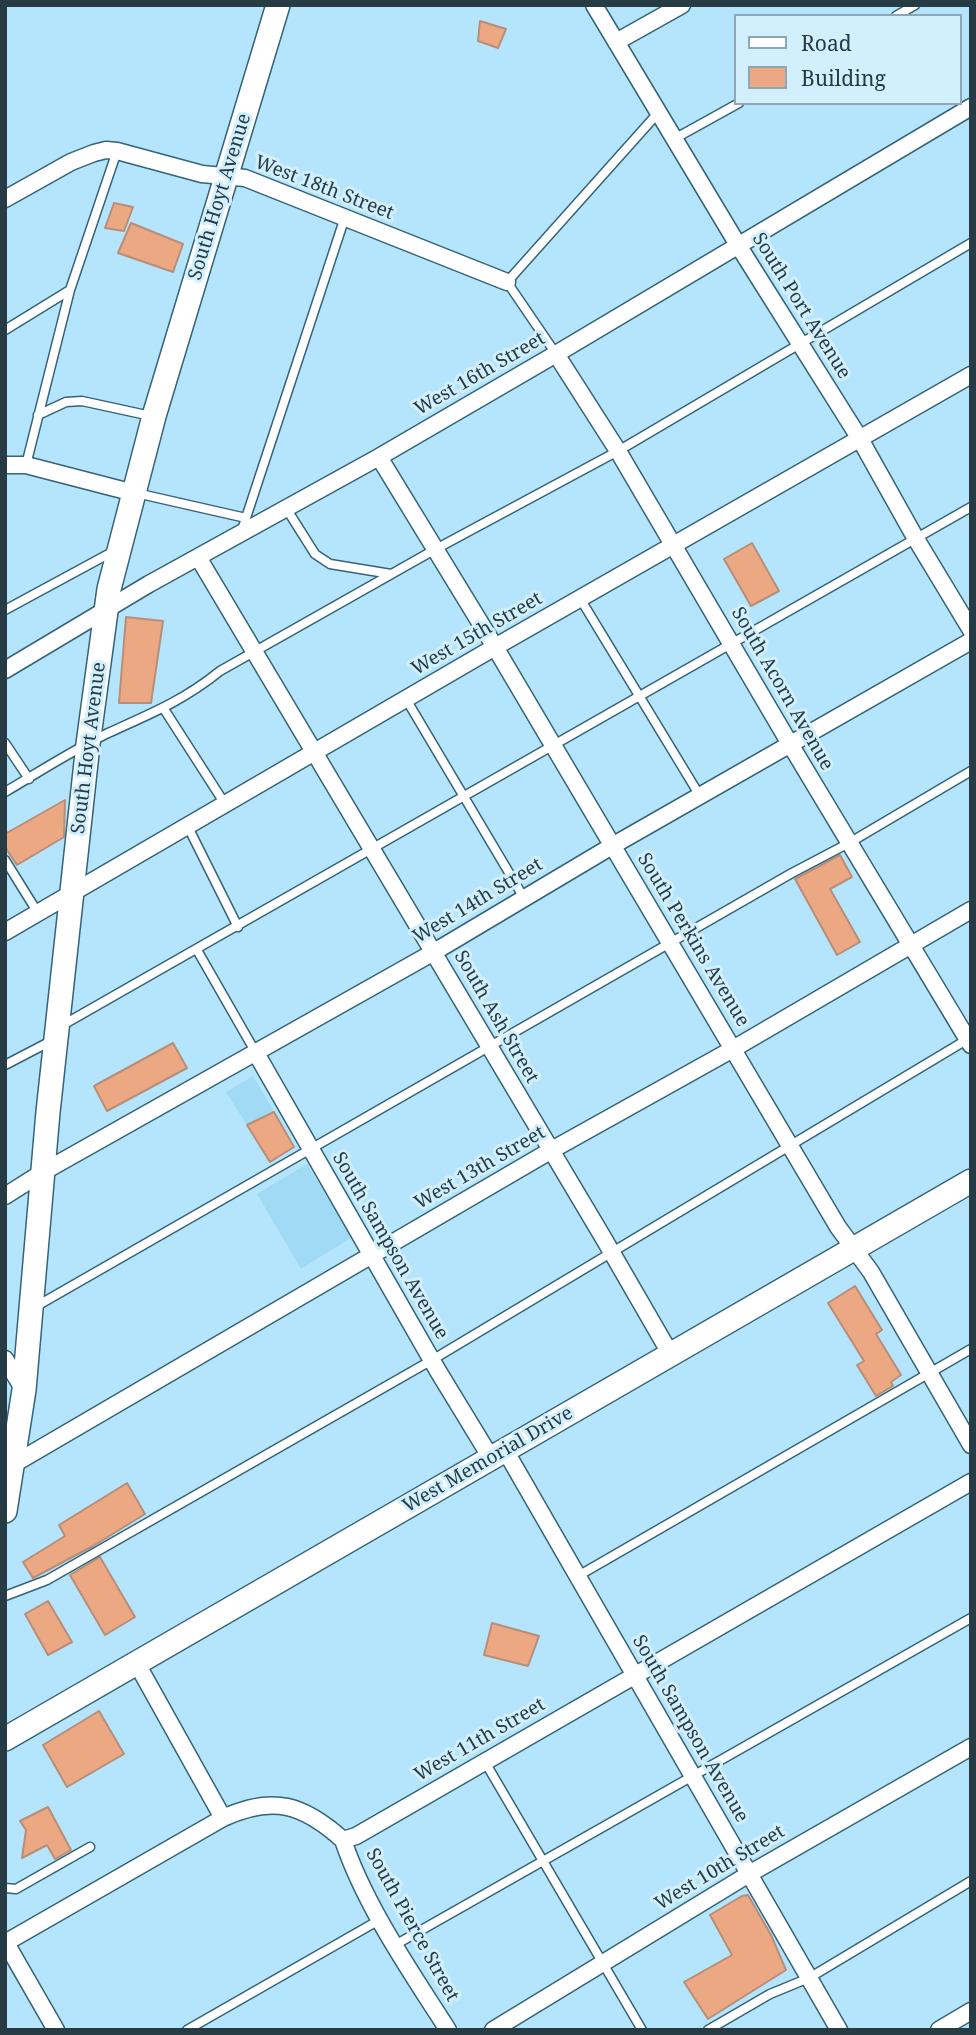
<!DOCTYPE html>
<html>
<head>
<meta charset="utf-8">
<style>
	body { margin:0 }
	#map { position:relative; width:976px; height:2035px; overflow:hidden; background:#b4e5fd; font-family:"Noto Serif",serif }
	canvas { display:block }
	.frame { position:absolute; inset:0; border:7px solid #273b44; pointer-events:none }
	.legend { position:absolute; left:734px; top:14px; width:228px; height:91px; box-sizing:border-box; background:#d2effd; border:2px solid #8ea7b3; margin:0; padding:9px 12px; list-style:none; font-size:21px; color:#273b44 }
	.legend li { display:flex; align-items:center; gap:14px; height:35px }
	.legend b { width:35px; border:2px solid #8ea7b3 }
</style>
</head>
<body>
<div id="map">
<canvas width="976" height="2035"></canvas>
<div class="frame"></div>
<ul class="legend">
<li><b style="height:9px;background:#fff"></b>Road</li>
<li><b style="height:19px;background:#eca883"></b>Building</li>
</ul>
</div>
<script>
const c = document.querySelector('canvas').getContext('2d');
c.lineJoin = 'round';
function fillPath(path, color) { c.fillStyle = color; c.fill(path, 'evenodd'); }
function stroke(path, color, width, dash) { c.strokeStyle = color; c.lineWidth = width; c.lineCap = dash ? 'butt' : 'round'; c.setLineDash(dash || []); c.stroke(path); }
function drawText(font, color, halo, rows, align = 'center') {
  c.font = font + ' "Noto Serif",serif'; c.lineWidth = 6; c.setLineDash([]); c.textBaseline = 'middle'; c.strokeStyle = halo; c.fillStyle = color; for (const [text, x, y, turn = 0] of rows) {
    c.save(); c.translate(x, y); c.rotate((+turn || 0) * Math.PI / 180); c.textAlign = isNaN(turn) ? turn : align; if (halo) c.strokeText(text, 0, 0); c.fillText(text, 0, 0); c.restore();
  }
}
const built = new Path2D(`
	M253 1076 274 1112 247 1125 226 1092Z
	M307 1164 352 1237 301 1269 257 1194Z`);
const building = new Path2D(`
	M480 21 506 29 498 48 478 41Z
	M114 203 133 207 124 231 105 228Z
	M131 223 183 244 173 272 118 253Z
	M752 543 779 591 751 606 724 559Z
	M126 617 163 621 151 703H119Z
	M65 800 64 837 17 865 5 847V834Z
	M840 855 852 877 830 889 860 942 837 955 795 879Z
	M173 1043 187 1068 107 1111 94 1086Z
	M274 1112 294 1147 270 1162 247 1125Z
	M855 1286 882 1330 876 1334 901 1375 891 1382 893 1386 876 1396 857 1365 864 1361 828 1303Z
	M127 1483 145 1514 93 1546 33 1578 23 1562 65 1536 59 1525Z
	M100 1557 135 1617 105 1635 70 1575Z
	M48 1601 72 1642 48 1655 25 1614Z
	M492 1623 539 1636 528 1666 484 1655Z
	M99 1711 124 1754 67 1787 43 1745Z
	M48 1807 71 1850 55 1859 47 1845 22 1858 26 1830 20 1821Z
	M748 1895 771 1935 786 1970 708 2019 684 1982 732 1955 710 1915 742 1896Z`);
const service = new Path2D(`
	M896 16 915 5
	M674 139 739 103
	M5 330 70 290 117 151
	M556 354 507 282 658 113
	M38 415 66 402 82 401 151 416
	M26 465 70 290
	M136 493 246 518
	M286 508 315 554 330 564 391 574
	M242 530 345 217
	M581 600 700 796
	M5 610 114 551
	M406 699 524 898
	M164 709 225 804
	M5 743 29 779
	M5 792C39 772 73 750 108 733 150 714 183 701 220 671L434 550 618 451 971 243
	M187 825 238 927
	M5 860 38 913
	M197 950 256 1053
	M61 1026 971 507
	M5 1065 53 1040
	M35 1307 792 873 849 843 971 771
	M578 1576 971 1349
	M5 1596 47 1580 432 1360 968 1039
	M485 1762 642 2030
	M5 1888 16 1889 90 1847
	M395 1945 971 1618
	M187 2030 381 1919
	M708 2030 770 1994 809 1978 971 1881`);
const minor = new Path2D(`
	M594 5 738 245 860 439 916 539 971 630
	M616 42 682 5
	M5 199 71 162 94 153 106 150 117 151 202 174 245 178 507 282
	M556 354 618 451 790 744 971 1045
	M379 457 495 647 838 1227 871 1272 971 1445
	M5 465H26L134 493
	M198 557 604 1239 671 1355
	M5 670 149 584 379 457 556 354 971 107
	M5 932 495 647 971 375
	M256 1053 438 1371 491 1458
	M5 1196 43 1172 434 952 612 846 971 641
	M5 1359 24 1390
	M505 1450 839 2030
	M12 1465 550 1151 733 1049 971 910
	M136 1662 223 1818
	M343 1840C365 1906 411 1972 448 2030
	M5 1943 223 1818C273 1795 303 1804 343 1840L356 1836 971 1482
	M6 1943 56 2030
	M493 2030 749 1874 971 1747
	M939 2030 971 2011`);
const secondary = new Path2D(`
	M5 1511 24 1390 48 1112 88 744 109 589 154 416 278 5
	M5 1739 971 1181`);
const streetNames = [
	["West 18th Street",324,188,21],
	["South Hoyt Avenue",220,197,-73],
	["South Port Avenue",801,306,58],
	["West 16th Street",480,374,-30],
	["West 15th Street",477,634,-30],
	["South Acorn Avenue",782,689,60],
	["South Hoyt Avenue",89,748,-83],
	["West 14th Street",478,901,-31],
	["South Perkins Avenue",693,940,59],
	["South Ash Street",496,1017,60],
	["West 13th Street",480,1168,-30],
	["South Sampson Avenue",390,1246,60],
	["West Memorial Drive",488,1460,-30],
	["South Sampson Avenue",690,1729,60],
	["West 11th Street",480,1740,-30],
	["West 10th Street",720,1868,-31],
	["South Pierce Street",412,1925,61]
];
fillPath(built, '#a0daf5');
fillPath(building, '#eca883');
stroke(building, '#b88e78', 2);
stroke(service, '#356377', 11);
stroke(minor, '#356377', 19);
stroke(secondary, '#356377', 26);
stroke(service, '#fff', 8);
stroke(minor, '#fff', 16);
stroke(secondary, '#fff', 23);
drawText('19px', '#273b44', '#d2effd', streetNames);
</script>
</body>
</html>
